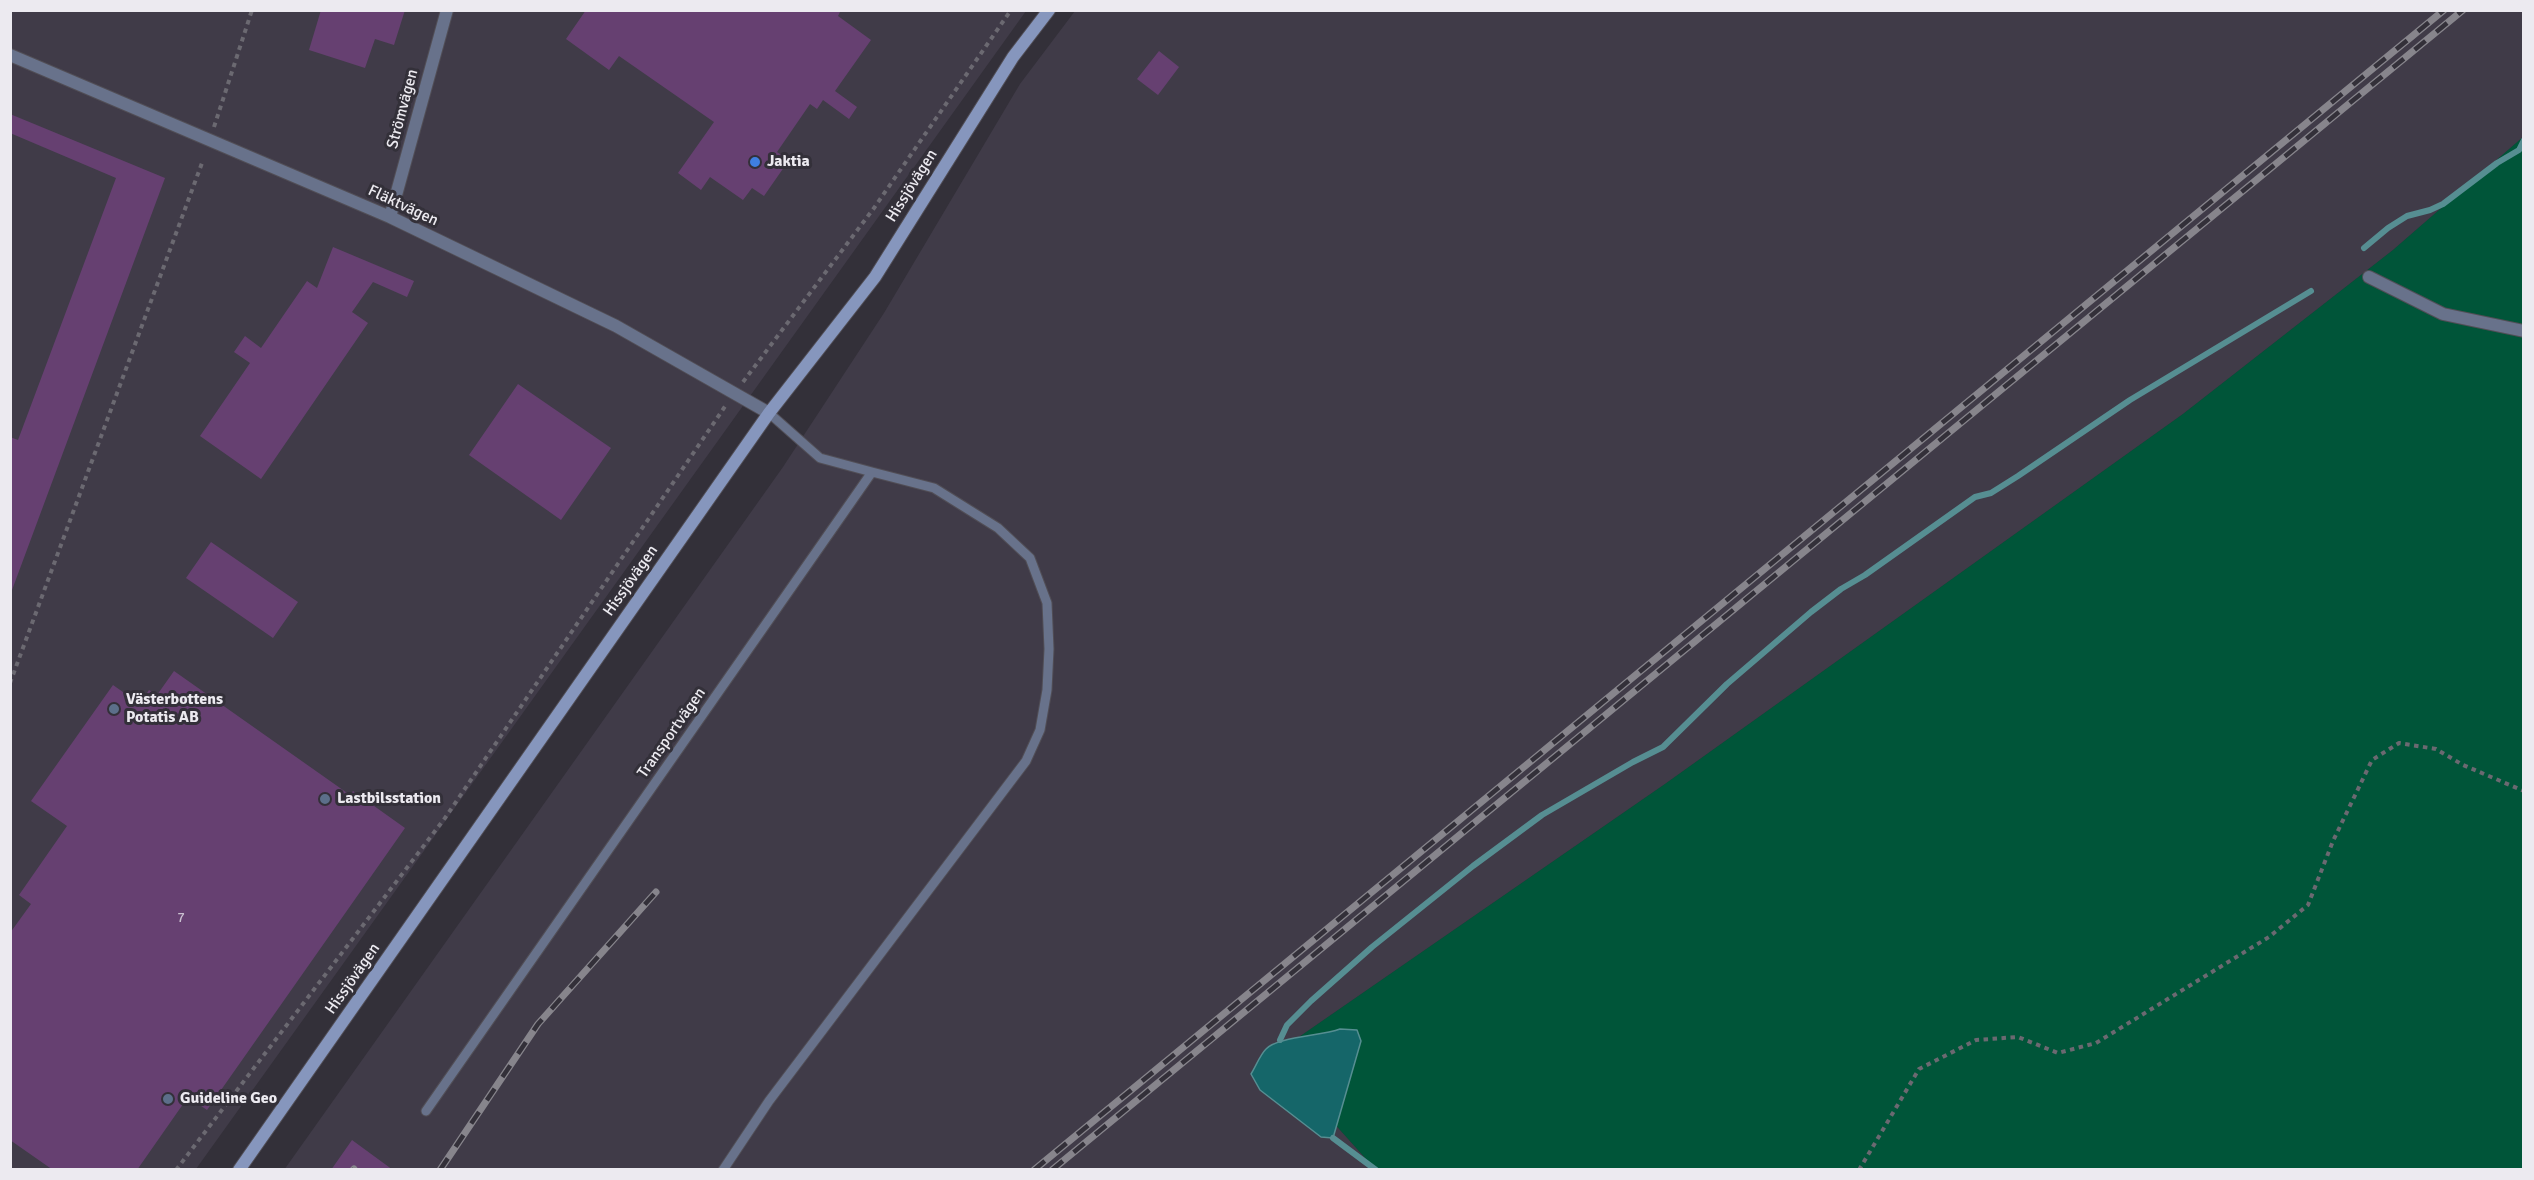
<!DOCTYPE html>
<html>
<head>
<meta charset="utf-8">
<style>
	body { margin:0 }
	#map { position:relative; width:2534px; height:1180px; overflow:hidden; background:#333039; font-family:Signika,sans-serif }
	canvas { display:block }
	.frame { position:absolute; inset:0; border:12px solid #eceaf0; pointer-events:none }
</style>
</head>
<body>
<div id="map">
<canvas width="2534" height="1180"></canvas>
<div class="frame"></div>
</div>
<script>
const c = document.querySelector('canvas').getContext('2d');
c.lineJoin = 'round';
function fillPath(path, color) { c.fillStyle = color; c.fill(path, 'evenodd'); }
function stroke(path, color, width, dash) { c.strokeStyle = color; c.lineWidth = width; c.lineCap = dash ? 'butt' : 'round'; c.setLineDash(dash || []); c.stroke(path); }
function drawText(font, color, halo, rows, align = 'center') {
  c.font = font + ' Signika,sans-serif'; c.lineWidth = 6; c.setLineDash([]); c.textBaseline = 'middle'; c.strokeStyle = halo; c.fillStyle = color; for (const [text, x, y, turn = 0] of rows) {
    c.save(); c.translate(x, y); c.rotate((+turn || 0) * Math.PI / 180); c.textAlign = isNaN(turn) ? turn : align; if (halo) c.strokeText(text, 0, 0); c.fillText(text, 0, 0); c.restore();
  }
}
const built = new Path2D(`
	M10 11H1026L196 1169H11Z
	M1075 11H2523V137L2393 250 2183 414 1665 784 1273 1055 1375 1169 284 1170 783 467 884 313 1020 84Z`);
const green = new Path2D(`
	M2523 137V1169H1375L1273 1055 1665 784 2183 414 2393 250Z`);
const water = new Path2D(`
	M1340 1029 1357 1030 1361 1041 1333 1138 1321 1137 1260 1090 1251 1074C1256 1066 1260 1055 1266 1049 1277 1037 1321 1036 1340 1029Z`);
const stream = new Path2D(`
	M2364 248 2388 228 2407 216 2430 210 2443 204 2497 163 2519 150 2524 140
	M1280 1040 1287 1025 1311 1001 1372 947 1473 866 1542 815 1633 762 1663 747 1727 684 1811 612 1841 589 1865 575 1975 497 1991 493 2018 476 2130 400 2311 291
	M1333 1138 1376 1170`);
const building = new Path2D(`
	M321 10H405L394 45 375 39 365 68 309 50Z
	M586 10H841L838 16 871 40 835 91 857 107 849 119 823 100 817 109 810 104 777 152 789 160 764 196 752 188 743 200 710 177 701 190 678 173 714 122 619 56 609 70 566 39Z
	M1159 51 1179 67 1158 95 1137 79Z
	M10 114 165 178 12 590 10 437 18 440 116 178 10 133Z
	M333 247 414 281 407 297 373 282 352 312 368 323 261 479 200 436 250 363 234 352 245 336 261 348 307 281 317 288Z
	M518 384 611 448 561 520 469 455Z
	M211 542 298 602 273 638 186 578Z
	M174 671 350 795 353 791 405 828 207 1110 188 1097 137 1170H53L10 1140V933L31 904 19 895 67 826 31 801 113 685 140 704 149 690 157 695Z
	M352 1140 393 1170H331Z`);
const path = new Path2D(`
	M214 127 252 10
	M743 382 874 208 1011 10
	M10 683 202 163
	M176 1170 445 818 726 405
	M1859 1170 1919 1069 1976 1040 2018 1037 2058 1053 2096 1043 2269 937 2308 905 2333 841 2372 760 2399 743 2436 749 2463 765 2524 791`);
const service = new Path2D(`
	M426 1111 872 472 820 458 769 413
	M723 1170 769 1101 1026 761 1040 730 1047 690 1049 649 1047 603 1030 558 998 528 934 488 872 472`);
const minor = new Path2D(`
	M10 55 390 217 616 326 769 413
	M390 217 447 10
	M2369 277 2443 314 2524 331`);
const secondary = new Path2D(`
	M239 1170 769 413 875 277 1013 57 1049 10`);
const rail = new Path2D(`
	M353 1170 354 1169
	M440 1170 538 1024 656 892
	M1034 1170 2444 10
	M1052 1170 2463 10`);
const markers = [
	[755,162,6,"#3f7fe0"],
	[114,709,6,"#5c6f8a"],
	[325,799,6,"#5c6f8a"],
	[168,1099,6,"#5c6f8a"]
];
const numberNames = [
	["7",181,918]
];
const streetNames = [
	["Strömvägen",403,109,-75],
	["Hissjövägen",912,186,-58],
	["Fläktvägen",403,206,25],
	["Hissjövägen",631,581,-55],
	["Transportvägen",672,733,-55],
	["Hissjövägen",353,979,-55]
];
const poiNames = [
	["Jaktia",767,162],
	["Västerbottens",126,700],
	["Potatis AB",126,718],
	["Lastbilsstation",337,799],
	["Guideline Geo",180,1099]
];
fillPath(built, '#403b48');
fillPath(green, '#005539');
fillPath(water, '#156669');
stroke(water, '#568e92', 1.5);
stroke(stream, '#568e92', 6);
fillPath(building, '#664071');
stroke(service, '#514e56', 11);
stroke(minor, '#514e56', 14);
stroke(secondary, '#514e56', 14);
stroke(path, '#6b6971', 4, [4.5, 4.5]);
stroke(service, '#68728b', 9);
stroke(minor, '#68728b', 12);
stroke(secondary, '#8696bd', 12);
stroke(rail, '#87858c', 7);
stroke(rail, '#333039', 4.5, [14]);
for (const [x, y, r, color] of markers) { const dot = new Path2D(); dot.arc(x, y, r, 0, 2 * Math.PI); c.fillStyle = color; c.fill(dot); stroke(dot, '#333039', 2); }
drawText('14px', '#cac0d0', null, numberNames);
drawText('16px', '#eceaf0', '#333039', streetNames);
drawText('bold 16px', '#eceaf0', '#333039', poiNames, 'left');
</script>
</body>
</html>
